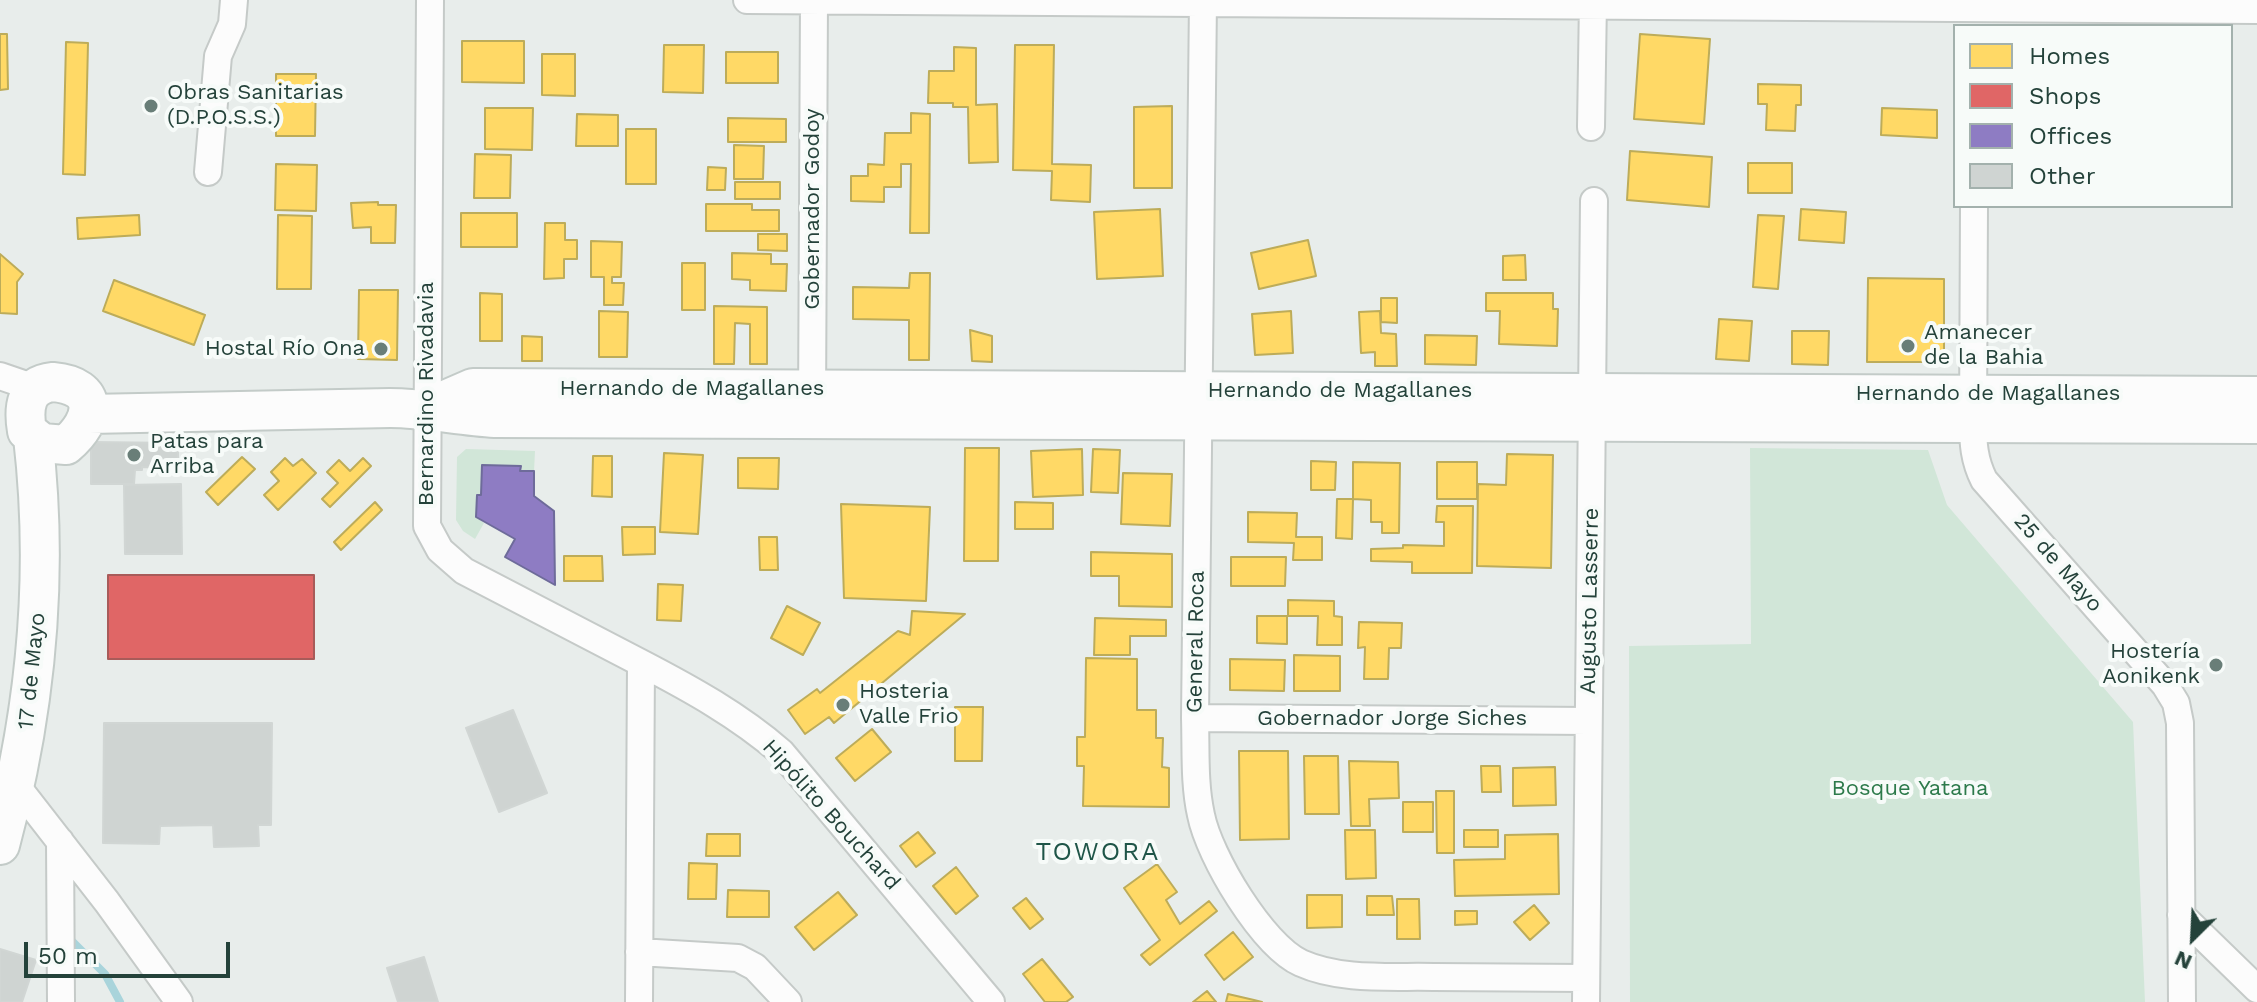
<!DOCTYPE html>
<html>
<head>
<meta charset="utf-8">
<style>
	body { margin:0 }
	#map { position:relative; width:2257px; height:1002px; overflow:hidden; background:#e8edeb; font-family:"Work Sans",sans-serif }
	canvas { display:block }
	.legend { position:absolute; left:1953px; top:24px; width:280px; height:184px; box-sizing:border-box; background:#f7fbf9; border:2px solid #a3b1ad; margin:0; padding:10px 14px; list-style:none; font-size:24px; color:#24423a }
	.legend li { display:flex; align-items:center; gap:16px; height:40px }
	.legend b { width:40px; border:2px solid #a3b1ad }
	.north { position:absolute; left:2153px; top:898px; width:80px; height:80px; -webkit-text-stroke:6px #f7fbf9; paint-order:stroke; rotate:204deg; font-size:22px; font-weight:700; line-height:32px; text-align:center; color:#24423a }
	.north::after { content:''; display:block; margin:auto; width:28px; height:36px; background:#24423a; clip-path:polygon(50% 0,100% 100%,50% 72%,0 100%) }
	.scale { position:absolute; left:24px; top:942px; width:206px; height:36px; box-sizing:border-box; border:4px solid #24423a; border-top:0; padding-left:10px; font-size:24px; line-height:28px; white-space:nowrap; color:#24423a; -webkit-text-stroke:6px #f7fbf9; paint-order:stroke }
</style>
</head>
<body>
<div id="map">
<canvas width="2257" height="1002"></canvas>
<ul class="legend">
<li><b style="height:22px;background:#ffd966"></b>Homes</li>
<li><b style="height:22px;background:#e06666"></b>Shops</li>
<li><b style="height:22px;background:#8e7cc3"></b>Offices</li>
<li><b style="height:22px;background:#cfd4d2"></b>Other</li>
</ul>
<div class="north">N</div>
<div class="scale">50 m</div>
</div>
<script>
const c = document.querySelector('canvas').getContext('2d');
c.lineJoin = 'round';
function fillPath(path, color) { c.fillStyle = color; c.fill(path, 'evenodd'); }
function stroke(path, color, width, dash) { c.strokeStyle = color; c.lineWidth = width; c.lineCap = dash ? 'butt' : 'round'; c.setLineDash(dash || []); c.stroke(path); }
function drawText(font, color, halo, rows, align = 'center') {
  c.font = font + ' "Work Sans",sans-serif'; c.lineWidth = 8; c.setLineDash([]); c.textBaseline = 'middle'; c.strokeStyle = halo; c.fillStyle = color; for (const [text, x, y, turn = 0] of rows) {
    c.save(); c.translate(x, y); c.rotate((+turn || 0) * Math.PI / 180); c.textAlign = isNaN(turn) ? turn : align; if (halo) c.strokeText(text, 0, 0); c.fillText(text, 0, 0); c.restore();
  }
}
const green = new Path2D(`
	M1750 448 1928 450 1947 505 2133 722 2145 1002H1630L1629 646 1751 644Z
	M466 449 535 451 534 471H520V466L482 465 481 495 477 496 476 517 484 523 475 539 463 531 456 520 457 457Z`);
const homes = new Path2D(`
	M0 34H7L8 89 0 90Z
	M1640 34 1710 39 1704 124 1634 119Z
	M462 41H524V83L462 82Z
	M66 42 88 43 85 175 63 174Z
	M664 45H704L703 93 663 92Z
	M1015 45H1054L1052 164 1091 165 1090 202 1051 200 1052 171 1013 170Z
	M954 47 976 48V105L997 104 998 162 969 163 968 107H953V103H928L929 71H954Z
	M726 52H778V83H726Z
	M542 54H575V96L542 95Z
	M276 74H316L315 136H276Z
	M1758 84 1801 85V105H1796L1795 131 1766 130 1767 104H1758Z
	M1172 106V188H1134V107Z
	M485 108H533L532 150 485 149Z
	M1882 108 1937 110V138L1881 135Z
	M911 113 930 114 929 233H910L911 164H901V187H884V202L851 201V176H868V164L884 165 885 133H911Z
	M577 114 618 115V146H576Z
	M728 118 786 119V142H728Z
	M626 129H656V184H626Z
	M734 145 764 146 763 179H734Z
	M1630 151 1712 157 1709 207 1627 200Z
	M475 154 511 155 510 198H474Z
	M1748 163H1792V193H1748Z
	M276 164 317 165 316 211 275 210Z
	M708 167 726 168 725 190H707Z
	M735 182H780V199H735Z
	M378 202V205H396L395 243H371V227L353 228 351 203Z
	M706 204H752V210H779V231H706Z
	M1160 209 1163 276 1097 279 1094 212Z
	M1801 209 1846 212 1844 243 1799 240Z
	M461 213H517V247H461Z
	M139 215 140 235 78 239 77 218Z
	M278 215 312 216 311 289H277Z
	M1758 215 1784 216 1778 289 1753 287Z
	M545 223H565V240H577V259H564V278L544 279Z
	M758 234H787V251L758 250Z
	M1308 240 1316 276 1259 289 1251 253Z
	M591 241 622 242 621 277H612V283H624L623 305H604V277H591Z
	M732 253 771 254V264H787L786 291 750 290V280L732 279Z
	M0 254 23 274 17 282V314L0 313Z
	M1525 255 1526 280H1503V256Z
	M682 263H705V310H682Z
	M910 273H930L929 360H909V320L853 319V287L909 288Z
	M1868 278 1944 279V362H1867Z
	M114 280 205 315 194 345 103 311Z
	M359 290H398L397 360 358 359Z
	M480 293 502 294V341H480Z
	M1486 293H1553V309H1558L1557 346 1499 344 1500 311H1486Z
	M1381 298H1397V323L1381 322Z
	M714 306 767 307V364H750V324L735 323 734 364H714Z
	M599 311 628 312 627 357H599Z
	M1291 311 1293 353 1255 355 1252 314Z
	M1380 311 1381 333 1396 334 1397 366H1375V352L1361 353 1359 312Z
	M1719 319 1752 321 1749 361 1716 359Z
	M970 330 992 336V362L972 361Z
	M1792 331H1829L1828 365 1792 364Z
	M1425 335 1477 336 1476 365 1425 364Z
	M522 336 542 337V361H522Z
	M965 448H999L998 561H964Z
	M1082 449 1083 495 1033 497 1031 451Z
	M1093 449 1120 450 1118 493 1091 492Z
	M664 453 703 455 698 534 660 532Z
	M1507 454 1553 455 1551 568 1477 566 1478 484 1506 485Z
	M593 456H612V497L592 496Z
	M242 457 255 469 218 505 206 492Z
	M285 458 293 466 302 459 316 473 278 510 264 495 279 481 271 472Z
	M363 458 371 466 330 507 322 499 338 483 327 472 339 460 350 471Z
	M738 458H779L778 489 738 488Z
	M1311 461 1336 462 1335 490H1311Z
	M1353 462 1400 463 1399 533H1382V522H1371V500L1353 499Z
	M1437 462H1477V499H1437Z
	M1123 473 1172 474 1170 526 1121 524Z
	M1337 499H1353L1352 539 1336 538Z
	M375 502 382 510 341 550 334 542Z
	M1015 502 1053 503V529H1015Z
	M841 504 930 507 926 601 844 598Z
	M1437 506H1473L1472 573H1412V562L1371 561V549L1403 548V545L1444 546V522H1436Z
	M1248 512 1297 513 1296 537H1322V560H1293L1294 543 1248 542Z
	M622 527H655V554L623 555Z
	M759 537H777L778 570H760Z
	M1091 552 1172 554V607L1119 606V576H1091Z
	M564 556H602L603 581H564Z
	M1231 557H1286L1285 586H1231Z
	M658 584 683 585 681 621 657 620Z
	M1288 600 1334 601V616L1342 617V645H1317L1318 616H1288Z
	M787 606 820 623 803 655 771 638Z
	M912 611 965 614 834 723 829 717 805 734 788 710 817 689 820 693 898 631 910 635Z
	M1257 616H1287V644L1257 643Z
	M1095 618 1166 620V636H1130V655H1094Z
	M1359 622 1402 623 1401 648H1389L1388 679H1364L1365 647 1358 648Z
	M1294 655 1340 656V691H1294Z
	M1086 658 1137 659V710H1156V738H1163L1162 767 1169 768V807L1083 806 1084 766H1077V737H1085Z
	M1230 659 1285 660 1284 691 1230 690Z
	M955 707H983L982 761H955Z
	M872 729 891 752 855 781 836 758Z
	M1239 751H1288L1289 839 1240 840Z
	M1304 756H1338L1339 814H1305Z
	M1349 761 1398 762 1399 798 1369 799 1370 826H1351Z
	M1481 766H1500L1501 792H1482Z
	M1555 767 1556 805 1513 806V768Z
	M1436 791H1454V853H1437Z
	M1403 802H1433V832H1403Z
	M1345 830H1375L1376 878 1346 879Z
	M1464 830H1498V847H1464Z
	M918 832 935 853 916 867 900 846Z
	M707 834H740V856H706Z
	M1558 834 1559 894 1455 896 1454 860 1505 859V835Z
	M689 863 717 864 716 899H688Z
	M1157 864 1177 892 1166 900 1180 924 1209 901 1217 911 1150 965 1141 955 1160 940 1124 888Z
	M956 867 978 896 956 914 933 886Z
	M728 890 769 891V917H727Z
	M838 892 857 915 814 950 795 927Z
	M1307 895H1342V927L1307 928Z
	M1367 896H1392L1394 915H1367Z
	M1026 898 1043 919 1030 929 1013 908Z
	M1397 899H1419L1420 939H1397Z
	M1534 905 1549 923 1530 940 1514 922Z
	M1455 911H1477V924L1455 925Z
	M1233 932 1253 957 1224 980 1205 955Z
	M1042 959 1073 997 1066 1002H1045L1023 974Z
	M1207 991 1216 1002H1193Z
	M1228 994 1254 1000 1262 1002H1226Z`);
const shops = new Path2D(`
	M108 575H314V659H108Z`);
const offices = new Path2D(`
	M482 465 521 466 520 471H534V496L554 511 555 585 505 557 515 539 476 517 477 495H481Z`);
const stream = new Path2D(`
	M70 939 105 974 120 1002`);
const building = new Path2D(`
	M91 442 178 443V468L142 467V470H135L134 484H91Z
	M181 484 182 554H125L124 485Z
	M513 710 547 793 499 812 466 728Z
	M104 723H272L271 825H258L259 846 214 847 213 825 160 826 159 844 103 843Z
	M0 949 36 960 22 1002H0Z
	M424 957 438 1002H398L387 968Z`);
const street = new Path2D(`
	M430 0 427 526 440 550 464 571 641 663 639 1002
	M747 0 2257 10
	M1203 0 1195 718C1196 750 1194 784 1201 815 1209 856 1262 945 1301 963 1341 981 1391 976 1434 977 1485 977 1535 978 1586 978
	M1591 127 1593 0
	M208 172 218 56 232 24 234 0
	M1974 206 1973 422C1973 443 1974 460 1984 480L2165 685 2176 703 2180 723 2182 1002
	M0 376 35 388
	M812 406 814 0
	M641 663C691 689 738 715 781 752L991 1002
	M1195 718 1588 721
	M16 785 107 902 179 1002
	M60 841 61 1002
	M2181 915 2257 989
	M639 952 738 958 755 967 788 1002
	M1586 1002 1594 201`);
const secondary = new Path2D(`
	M53 382C100 386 96 420 66 445L42 443 27 431C23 408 25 385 53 382Z
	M427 408 473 388 2257 396
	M89 414 390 408C425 408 459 416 495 418L2257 424
	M0 845C36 712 49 574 33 437`);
const markers = [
	[151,106,8,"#697e78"],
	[1908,346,8,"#697e78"],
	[381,349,8,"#697e78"],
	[134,455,8,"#697e78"],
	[2216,665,8,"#697e78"],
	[843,705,8,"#697e78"]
];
const poiNames = [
	["Obras Sanitarias",167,93],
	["(D.P.O.S.S.)",167,118],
	["Amanecer",1924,333],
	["de la Bahia",1924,358],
	["Hostal Río Ona",365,349,"right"],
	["Patas para",150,442],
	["Arriba",150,467],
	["Hostería",2200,652,"right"],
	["Aonikenk",2200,677,"right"],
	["Hosteria",859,692],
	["Valle Frio",859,717]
];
const streetNames = [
	["Gobernador Godoy",813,209,-90],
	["Hernando de Magallanes",692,389],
	["Hernando de Magallanes",1340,391],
	["Bernardino Rivadavia",427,394,-90],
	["Hernando de Magallanes",1988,394],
	["25 de Mayo",2058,563,49],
	["Augusto Lasserre",1590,601,-89],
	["General Roca",1196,642,-89],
	["17 de Mayo",32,671,-84],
	["Gobernador Jorge Siches",1392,719],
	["Hipólito Bouchard",831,815,48]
];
const parkNames = [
	["Bosque Yatana",1910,789]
];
const quarterNames = [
	["TOWORA",1098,852]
];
fillPath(green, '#d1e6d8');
fillPath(homes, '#ffd966');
stroke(homes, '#bdac59', 2);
fillPath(shops, '#e06666');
stroke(shops, '#a85b59', 2);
fillPath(offices, '#8e7cc3');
stroke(offices, '#6e6b9a', 2);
stroke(stream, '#a9d4db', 8);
fillPath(building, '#cfd4d2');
stroke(building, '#d1d6d4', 2);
stroke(street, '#c5cac8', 30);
stroke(secondary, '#c3cbc8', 42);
stroke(street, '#fcfcfc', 26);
stroke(secondary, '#fcfcfc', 38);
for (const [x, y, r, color] of markers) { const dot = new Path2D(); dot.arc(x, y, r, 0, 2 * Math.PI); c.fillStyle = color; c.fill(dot); stroke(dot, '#f7fbf9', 3); }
drawText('22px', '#24423a', '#f7fbf9', poiNames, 'left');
drawText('22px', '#24423a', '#f7fbf9', streetNames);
drawText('22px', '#2d7a4b', '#f7fbf9', parkNames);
c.letterSpacing = '2px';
drawText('26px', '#1f5548', '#f7fbf9', quarterNames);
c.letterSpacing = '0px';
</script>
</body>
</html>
